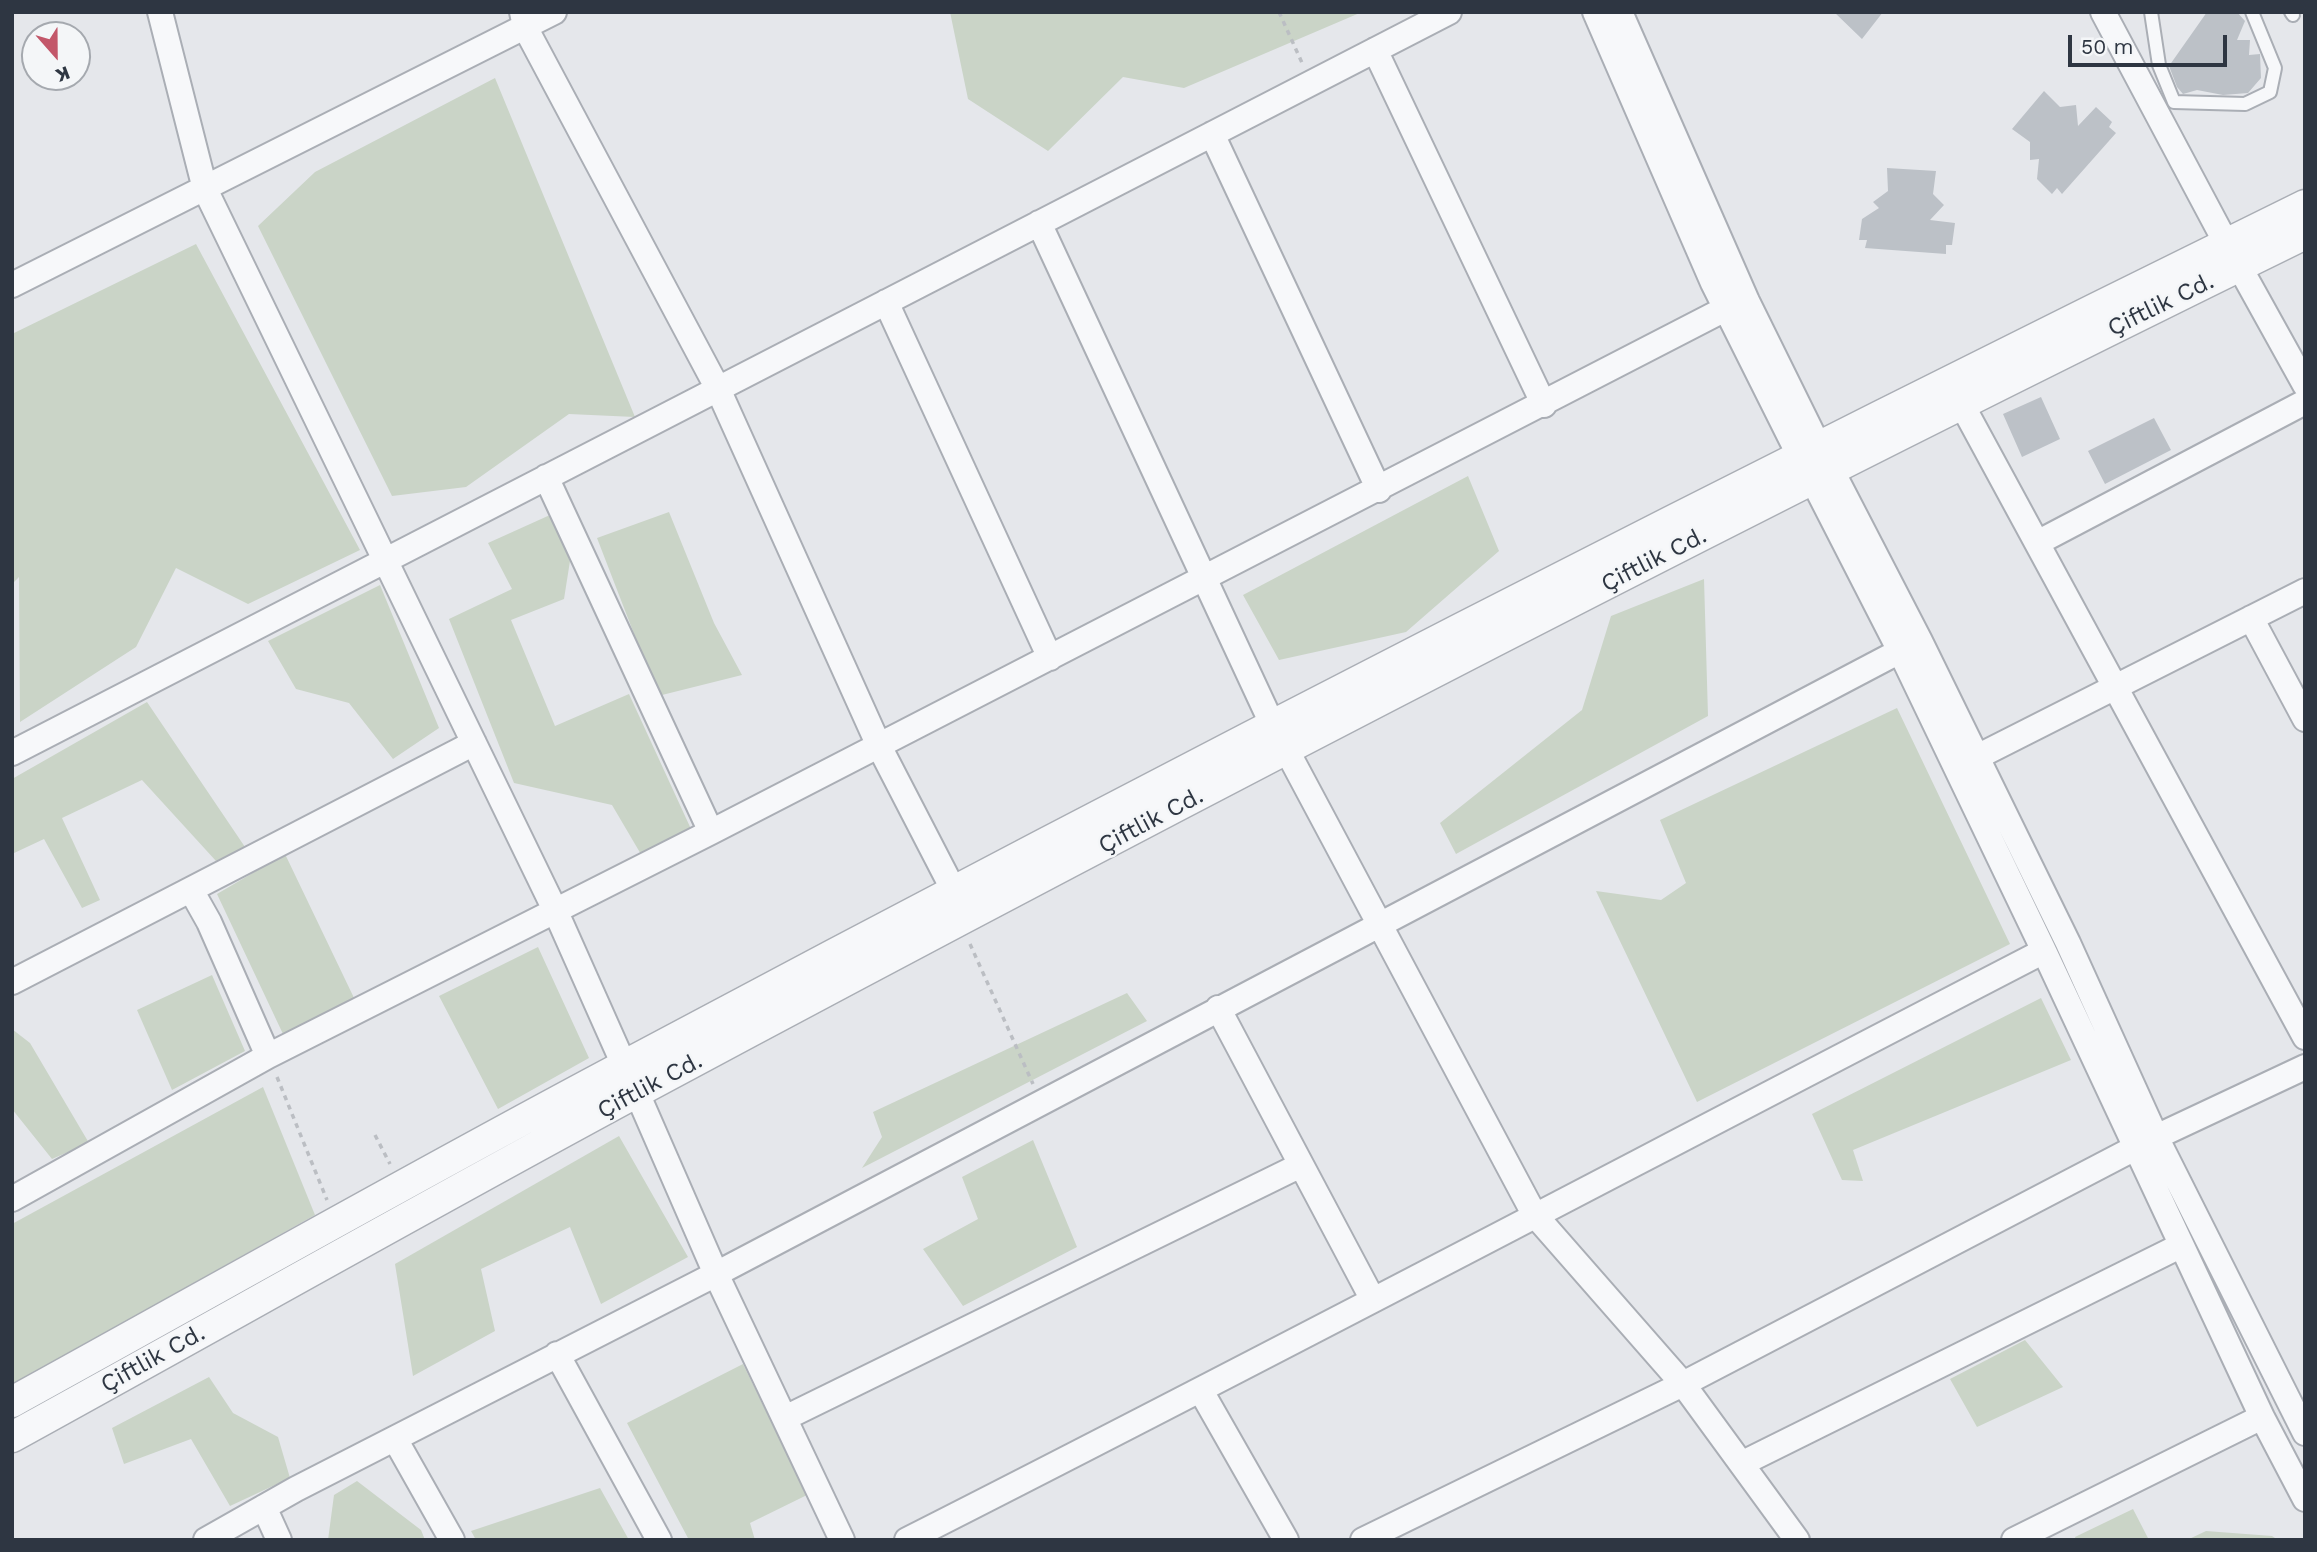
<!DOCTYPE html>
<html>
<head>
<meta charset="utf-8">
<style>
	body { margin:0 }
	#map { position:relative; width:2317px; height:1552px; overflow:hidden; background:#e5e7eb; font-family:"Work Sans",sans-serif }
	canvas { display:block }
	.frame { position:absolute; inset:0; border:14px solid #2e3642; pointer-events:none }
	.north { position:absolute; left:21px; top:21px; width:70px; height:70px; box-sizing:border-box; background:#f4f6f8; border:2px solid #a5a9af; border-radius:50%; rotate:159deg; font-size:19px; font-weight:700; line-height:28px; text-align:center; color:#2e3642 }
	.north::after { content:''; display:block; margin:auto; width:24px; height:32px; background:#c3576a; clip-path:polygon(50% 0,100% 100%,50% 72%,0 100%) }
	.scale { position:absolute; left:2068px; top:35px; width:159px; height:32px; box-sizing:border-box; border:4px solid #2e3642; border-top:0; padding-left:9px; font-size:21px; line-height:24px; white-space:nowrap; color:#2e3642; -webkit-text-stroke:5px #f4f6f8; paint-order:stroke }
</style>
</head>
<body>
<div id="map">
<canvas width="2317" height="1552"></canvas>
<div class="frame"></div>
<div class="north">K</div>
<div class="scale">50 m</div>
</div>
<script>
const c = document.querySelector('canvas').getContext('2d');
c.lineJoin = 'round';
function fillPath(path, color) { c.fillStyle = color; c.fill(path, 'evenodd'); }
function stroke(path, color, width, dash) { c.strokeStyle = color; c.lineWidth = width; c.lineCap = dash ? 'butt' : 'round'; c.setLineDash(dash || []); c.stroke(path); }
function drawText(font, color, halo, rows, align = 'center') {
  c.font = font + ' "Work Sans",sans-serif'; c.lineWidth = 5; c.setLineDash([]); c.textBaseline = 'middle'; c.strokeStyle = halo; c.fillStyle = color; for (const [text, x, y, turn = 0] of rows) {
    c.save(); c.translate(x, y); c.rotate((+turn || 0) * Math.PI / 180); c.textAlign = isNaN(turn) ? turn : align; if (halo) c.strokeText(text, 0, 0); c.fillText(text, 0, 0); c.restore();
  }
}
const green = new Path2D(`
	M950 12H1362L1184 88 1123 77 1048 151 968 99Z
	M495 78 635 417 569 414 466 487 392 496 258 226 315 172Z
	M196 244 360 550 248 604 176 568 136 647 20 722 19 577 12 584V334Z
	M1468 476 1499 551 1406 632 1279 660 1243 595Z
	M669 512 714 623 742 675 658 696 597 538Z
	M550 515 570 561 564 599 511 620 555 726 629 694 691 829 642 856 612 805 514 783 449 619 512 589 488 543Z
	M1704 579 1708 716 1456 854 1440 823 1582 710 1611 616Z
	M380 585 439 728 393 759 349 703 296 689 268 641Z
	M147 702 245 847 216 861 142 780 62 818 100 900 82 908 44 839 12 854V779Z
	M1897 708 2010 944 1697 1102 1596 891 1661 900 1686 883 1660 820Z
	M285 854 355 1000 283 1034 217 894Z
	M538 947 589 1058 498 1109 439 996Z
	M212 975 245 1051 172 1090 137 1010Z
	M1127 993 1147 1021 862 1168 882 1137 873 1112Z
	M2041 998 2071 1060 1853 1150 1863 1181 1842 1180 1812 1114Z
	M12 1029 30 1043 89 1143 52 1159 12 1109Z
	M263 1087 315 1215 12 1385V1224Z
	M619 1136 688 1257 601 1304 570 1227 481 1269 495 1331 413 1376 395 1264Z
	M1033 1140 1077 1247 963 1306 923 1249 978 1219 962 1177Z
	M2025 1340 2063 1387 1977 1427 1950 1379Z
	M743 1364 807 1495 750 1523 755 1540H689L627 1423Z
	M209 1377 233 1413 278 1437 290 1478 230 1506 191 1439 124 1464 112 1428Z
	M357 1481 421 1530 425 1540H328L334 1495Z
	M600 1488 629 1540H476L471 1531Z
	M2133 1509 2149 1540H2076L2075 1537Z
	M2206 1531 2272 1536 2278 1540H2187Z`);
const building = new Path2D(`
	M1834 12H1883L1862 39Z
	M2207 12H2237L2245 21 2237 40H2250L2249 55 2260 54 2261 78 2248 93 2223 95 2197 90 2183 94 2177 87 2169 66Z
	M2044 91 2060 107 2076 105 2078 126 2096 107 2112 122 2109 127 2116 133 2062 194 2057 188 2052 194 2037 179 2039 159 2030 160V142L2012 129Z
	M1887 168 1936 171 1933 194 1944 205 1930 220 1955 223 1952 245H1946V254L1865 248 1867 240H1859L1862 219 1879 208 1873 202 1888 191Z
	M2041 397 2060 439 2022 457 2003 414Z
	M2154 418 2171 450 2105 484 2088 451Z`);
const path = new Path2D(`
	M1279 12 1303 65
	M970 944 1033 1084
	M277 1077 327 1200
	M375 1135 390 1164`);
const service = new Path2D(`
	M2151 12 2159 65 2174 102 2245 104 2270 92 2275 68 2252 12
	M2291 12 2293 15`);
const minor = new Path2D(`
	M160 12 205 189 555 910 624 1065
	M522 12 525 27 718 389 879 746 955 893
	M1595 12 1713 283 1799 455
	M1620 12 1747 301 1818 445
	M2103 12 2226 243
	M1375 50 1544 405
	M1212 134 1379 490
	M1039 223 1273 726
	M2239 266 2305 385
	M12 285 554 12
	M886 302 1050 658
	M1961 403 2305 1037
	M1831 469 1920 641 2068 943 2156 1137 2305 1433
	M546 477 711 832
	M1812 479 1900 651 2044 951 2262 1417 2305 1499
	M2037 543 2305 402
	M2251 618 2305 719
	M1286 749 1534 1214 1683 1384 1797 1540
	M12 753 1449 12
	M1977 757 2305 591
	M191 890 209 922 268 1056
	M12 982 474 743
	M1218 1008 1373 1300
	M12 1199 268 1056 711 832 1725 309
	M557 1354 659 1540
	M1201 1391 1286 1540
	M785 1418 1301 1165
	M395 1439 452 1540
	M1743 1463 2180 1246
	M264 1507 279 1540
	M206 1540 296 1489 716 1274 637 1093
	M842 1540 716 1274 1900 651
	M907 1540C1288 1347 1665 1147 2044 951
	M1363 1540 1683 1384 2156 1137 2305 1067
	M2014 1540 2262 1417`);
const tertiary = new Path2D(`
	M12 1402C217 1289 421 1173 627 1064 1182 768 1741 482 2305 205
	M12 1437C221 1322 429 1204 639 1091 1189 796 1744 509 2305 234`);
const streetNames = [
	["Çiftlik Cd.",2161,305,-26],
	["Çiftlik Cd.",1654,560,-27],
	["Çiftlik Cd.",1151,821,-28],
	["Çiftlik Cd.",650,1086,-28],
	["Çiftlik Cd.",153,1359,-29]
];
fillPath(green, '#cad4c7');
fillPath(building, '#bcc1c7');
stroke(service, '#aaaeb5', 16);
stroke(minor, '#aaaeb5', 28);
stroke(tertiary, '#aaaeb5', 33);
stroke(path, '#bbbec3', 3.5, [5, 5]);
stroke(service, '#f7f8fa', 12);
stroke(minor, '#f7f8fa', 24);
stroke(tertiary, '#f7f8fa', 30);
drawText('24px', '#2e3642', '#f4f6f8', streetNames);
</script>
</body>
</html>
